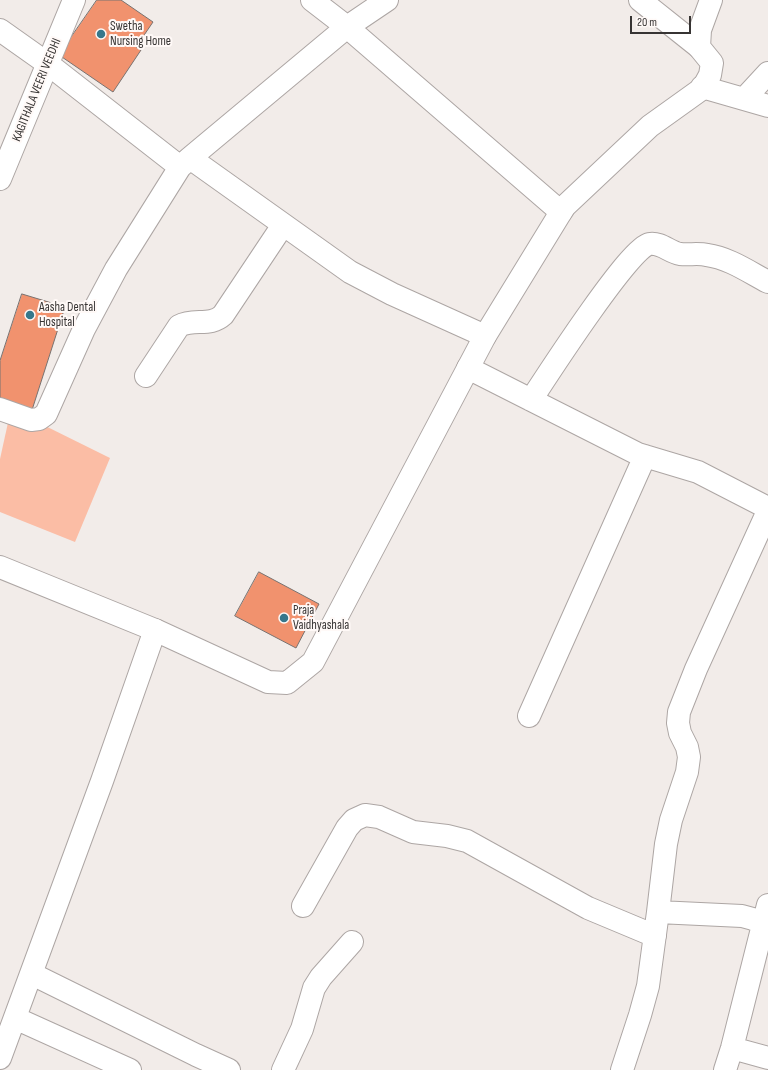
<!DOCTYPE html>
<html>
<head>
<meta charset="utf-8">
<style>
	body { margin:0 }
	#map { position:relative; width:768px; height:1070px; overflow:hidden; background:#f2ece9; font-family:"Sofia Sans Condensed",sans-serif }
	canvas { display:block }
	.scale { position:absolute; left:630px; top:16px; width:61px; height:18px; box-sizing:border-box; border:2px solid #373433; border-top:0; padding-left:5px; font-size:12px; line-height:14px; white-space:nowrap; color:#373433; -webkit-text-stroke:3px #fff9f7; paint-order:stroke }
</style>
</head>
<body>
<div id="map">
<canvas width="768" height="1070"></canvas>
<div class="scale">20 m</div>
</div>
<script>
const c = document.querySelector('canvas').getContext('2d');
c.lineJoin = 'round';
function fillPath(path, color) { c.fillStyle = color; c.fill(path, 'evenodd'); }
function stroke(path, color, width, dash) { c.strokeStyle = color; c.lineWidth = width; c.lineCap = dash ? 'butt' : 'round'; c.setLineDash(dash || []); c.stroke(path); }
function drawText(font, color, halo, rows, align = 'center') {
  c.font = font + ' "Sofia Sans Condensed",sans-serif'; c.lineWidth = 4; c.setLineDash([]); c.textBaseline = 'middle'; c.strokeStyle = halo; c.fillStyle = color; for (const [text, x, y, turn = 0] of rows) {
    c.save(); c.translate(x, y); c.rotate((+turn || 0) * Math.PI / 180); c.textAlign = isNaN(turn) ? turn : align; if (halo) c.strokeText(text, 0, 0); c.fillText(text, 0, 0); c.restore();
  }
}
const green = new Path2D(`
	M11 409 110 458 75 542 0 512V459Z`);
const building = new Path2D(`
	M97 0H121L153 22 136 47 141 50 113 92 59 55Z
	M22 294 65 307 32 410 0 400V361Z
	M259 572 319 604 296 648 235 616Z`);
const minor = new Path2D(`
	M312 0 347 27 561 212
	M640 0 699 47
	M0 30 48 64 180 167 190 158 347 27 387 0
	M702 87 768 106
	M744 99 768 73
	M190 158 350 272 392 294 485 336
	M468 368 638 454 698 472 768 508
	M146 376 179 326C194 318 210 327 223 315L283 225
	M531 400C546 377 630 247 649 244 661 242 669 252 680 254 689 255 699 253 707 255 729 258 749 272 768 282
	M0 409 31 420 39 419 46 414 84 329 116 269 180 167
	M529 716 645 456
	M303 906 347 828 354 820 365 815 379 817 413 832 447 836 467 841 588 908 655 936
	M658 912 666 844 671 820 687 772 689 757 687 747 680 733 678 723 679 712 696 669 768 511
	M32 974 196 1055 229 1070
	M15 1018 130 1070
	M732 1048 768 1058
	M0 1058 102 781 155 630
	M283 1070 302 1029 314 988 321 977 352 942
	M622 1070 640 1015 648 986 658 912 742 916 753 919 768 925
	M725 1070 732 1048 768 905`);
const tertiary = new Path2D(`
	M0 179 74 0
	M0 567 155 630 268 682 287 683 313 662 485 336 561 212 565 206 650 126 703 88 710 75 712 63 699 47 700 30 711 0`);
const markers = [
	[101,34,5,"#37778b"],
	[30,315,5,"#37778b"],
	[284,618,5,"#37778b"]
];
const poiNames = [
	["Swetha",110,27],
	["Nursing Home",110,42],
	["Aasha Dental",39,308],
	["Hospital",39,323],
	["Praja",293,611],
	["Vaidhyashala",293,626]
];
const streetNames = [
	["KAGITHALA VEERI VEEDHI",37,90,-68]
];
fillPath(green, '#fbbda5');
fillPath(building, '#f1926e');
stroke(building, '#787270', 1);
stroke(minor, '#ada6a4', 24);
stroke(tertiary, '#ada6a4', 24);
stroke(minor, '#fff', 22);
stroke(tertiary, '#fff', 22);
for (const [x, y, r, color] of markers) { const dot = new Path2D(); dot.arc(x, y, r, 0, 2 * Math.PI); c.fillStyle = color; c.fill(dot); stroke(dot, '#fff9f7', 1.5); }
drawText('13px', '#373433', '#fff9f7', poiNames, 'left');
drawText('13px', '#373433', '#fff9f7', streetNames);
</script>
</body>
</html>
